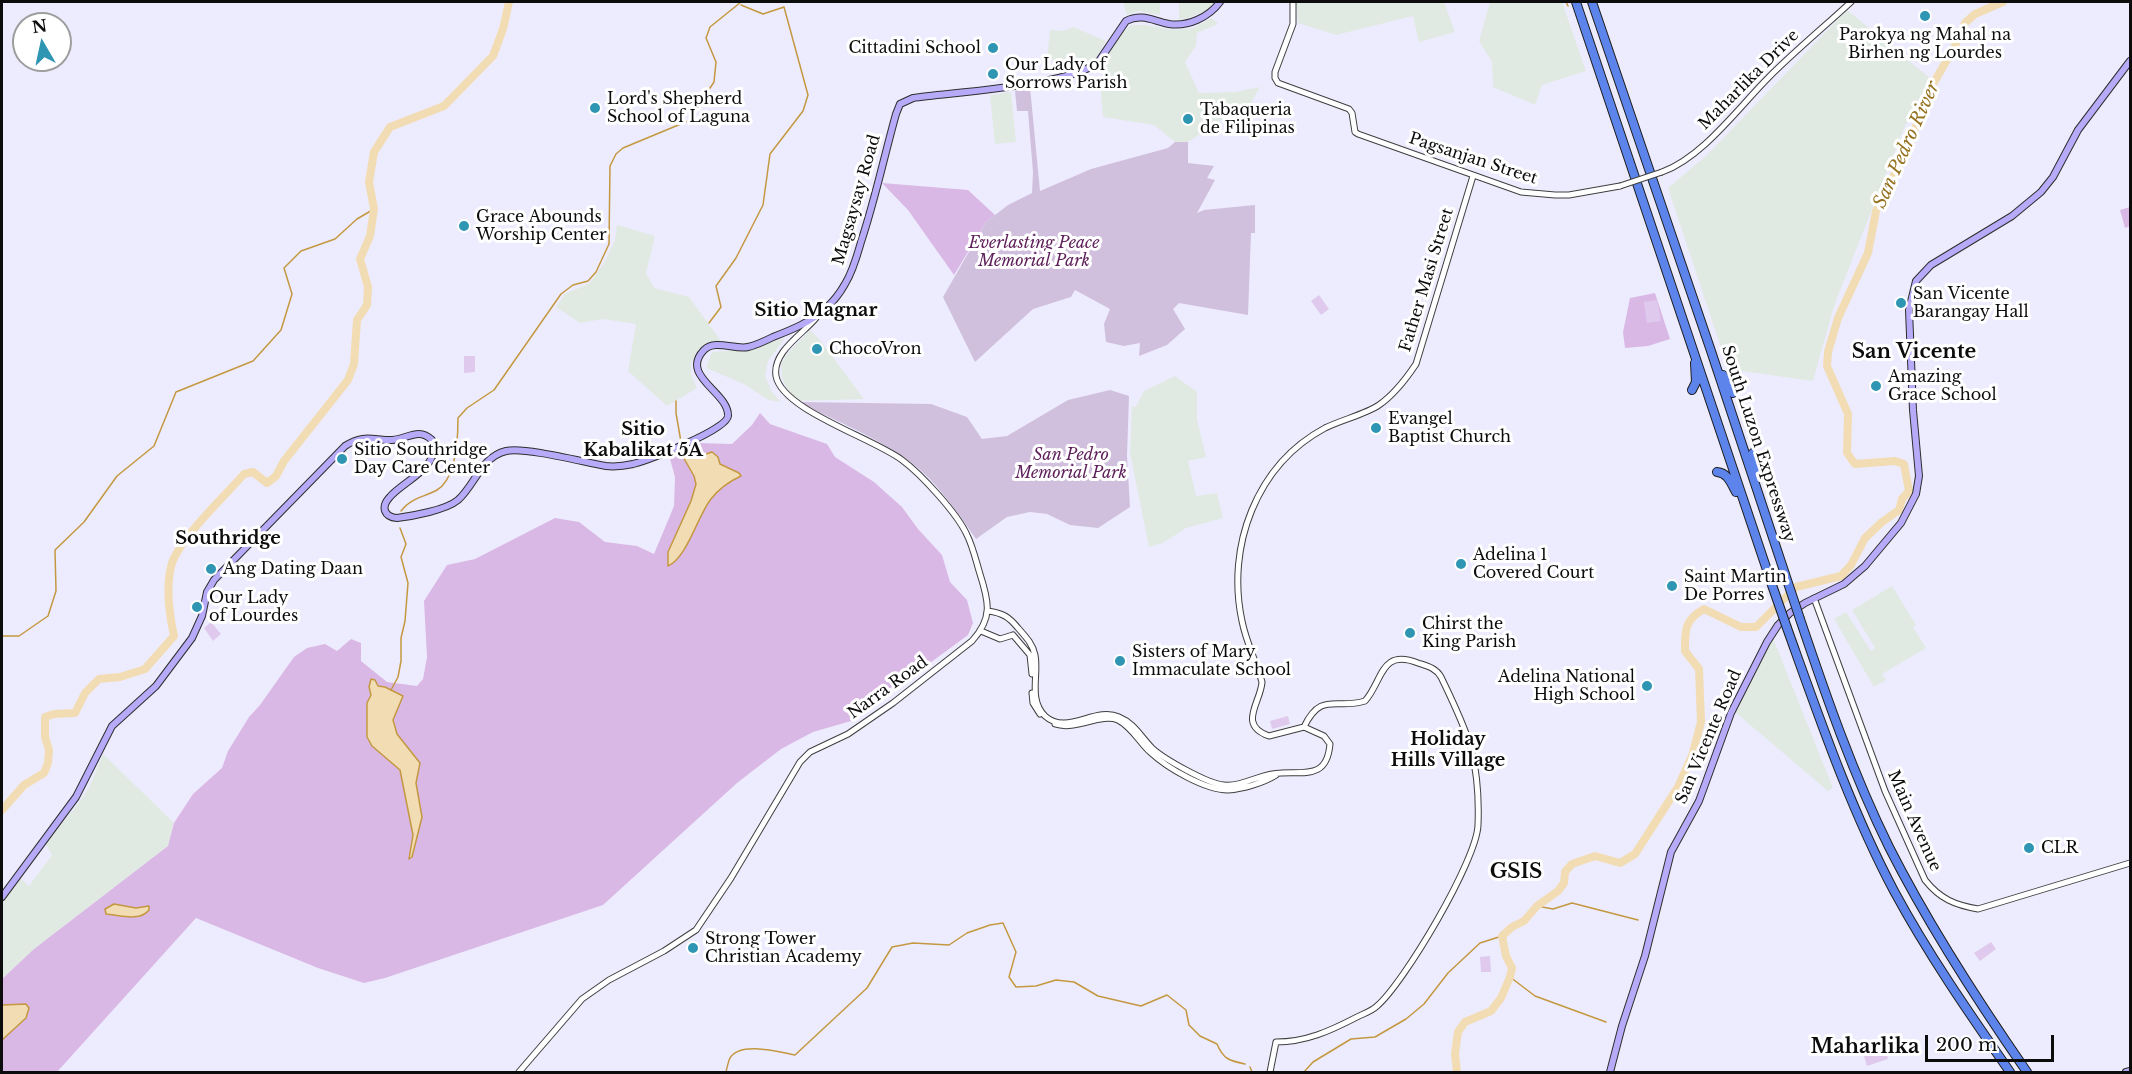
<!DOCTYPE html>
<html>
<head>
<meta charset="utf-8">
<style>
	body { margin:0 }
	#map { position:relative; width:2132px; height:1074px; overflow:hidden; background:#edecfe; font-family:"Libre Baskerville",serif }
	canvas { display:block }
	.frame { position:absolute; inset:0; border:3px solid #0c0c0c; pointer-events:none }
	.north { position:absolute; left:12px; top:12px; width:60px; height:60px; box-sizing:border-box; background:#fff; border:2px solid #9e9e9e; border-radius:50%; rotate:351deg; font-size:16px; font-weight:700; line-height:24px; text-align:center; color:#0c0c0c }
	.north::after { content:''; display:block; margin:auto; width:21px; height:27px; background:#2e95b2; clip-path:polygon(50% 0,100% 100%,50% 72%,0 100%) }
	.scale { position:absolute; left:1925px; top:1035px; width:129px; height:27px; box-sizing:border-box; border:3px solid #0c0c0c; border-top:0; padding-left:8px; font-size:18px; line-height:21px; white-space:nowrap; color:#0c0c0c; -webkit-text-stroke:4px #fff; paint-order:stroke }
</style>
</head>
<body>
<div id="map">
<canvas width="2132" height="1074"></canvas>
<div class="frame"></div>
<div class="north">N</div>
<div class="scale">200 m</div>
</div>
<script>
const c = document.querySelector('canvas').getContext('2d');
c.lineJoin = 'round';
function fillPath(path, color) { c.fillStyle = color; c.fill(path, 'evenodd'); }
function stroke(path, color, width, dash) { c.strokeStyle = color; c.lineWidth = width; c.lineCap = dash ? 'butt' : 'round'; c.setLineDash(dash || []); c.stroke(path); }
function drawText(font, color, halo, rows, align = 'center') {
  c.font = font + ' "Libre Baskerville",serif'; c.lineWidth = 6; c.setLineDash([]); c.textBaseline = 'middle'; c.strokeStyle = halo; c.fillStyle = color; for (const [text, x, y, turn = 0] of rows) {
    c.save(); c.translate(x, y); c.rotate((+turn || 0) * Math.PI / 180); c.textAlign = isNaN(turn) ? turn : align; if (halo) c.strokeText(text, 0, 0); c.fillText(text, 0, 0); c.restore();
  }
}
const industrial = new Path2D(`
	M1123 2H1160V15L1138 11 1127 15Z
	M1179 2H1216L1207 10 1188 18 1179 20Z
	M1296 2H1444L1455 32 1419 42 1413 16 1336 35 1298 23Z
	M1490 2H1562L1586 71 1542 85 1535 105 1493 87 1492 62 1479 41Z
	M1847 10 1930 78 1904 128 1834 306 1813 381 1728 369 1668 188 1706 156Z
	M1212 18 1218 24 1197 33 1196 46 1185 62 1199 93 1235 92 1260 87 1238 125 1223 119 1188 142H1175L1154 125 1103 117 1100 82 1107 79 1101 64 1122 33 1131 25H1145L1175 30 1193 28Z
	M1073 27 1106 41 1097 56 1090 64 1047 60 1050 30 1063 31Z
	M1011 92 1016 142 995 144 990 95Z
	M617 225 655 236 646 273 654 288 689 297 721 341 707 342 696 353 691 363V374L697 388 667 406 628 371 636 324 603 319 580 323 556 307 565 294 590 283 605 261 615 240Z
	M810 330 820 340 864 399 796 401 787 389 782 377 781 364 787 354Z
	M785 338 768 361 765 376 772 392 781 402 768 400 744 384 706 368 712 352 741 350 743 353 745 350Z
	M1175 376 1197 392V419L1206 457 1188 461 1196 496 1217 493 1223 518 1186 528 1163 543 1149 547 1130 453 1132 406 1136 407 1144 391Z
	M1892 586 1916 625 1913 627 1926 648 1882 674 1886 680 1874 687 1834 619 1846 612 1871 651 1875 648 1852 610Z
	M1773 638 1833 788 1828 791 1735 712 1752 673Z
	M103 754 174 823 168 846 34 949 2 979V904L20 878 29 886 52 855 45 843 75 808 89 788Z`);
const green = new Path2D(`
	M882 183 968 190 995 215 986 222 954 275 908 210Z
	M2130 207V226L2125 228 2120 210Z
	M1655 293 1670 339 1648 346 1625 348 1623 332 1630 298Z
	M760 413 770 424 827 444 835 457 874 482 902 507 918 529 942 555 950 582 967 600 973 623 968 635 851 721 813 732 781 749 737 783 603 905 385 978 364 983 318 968 196 918 57 1072H2V979L34 949 168 846 174 823 193 794 222 768 228 751 249 717 260 705 294 657 307 648 325 644 337 651 351 639 361 643V661L387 682 417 686 423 679 427 657 424 601 447 565 475 559 555 518 579 522 605 542 637 546 654 554 674 506 675 477 669 455 698 443 732 444 752 425Z`);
const cemetery = new Path2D(`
	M1030 87 1040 191 1091 169 1168 148 1175 142H1188V163L1214 166 1207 178 1215 180 1197 213 1204 210 1255 205V233H1251L1248 315 1179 303 1173 309 1185 329 1167 345 1139 356 1140 343 1124 346 1106 342 1104 324 1110 309 1075 290 1071 297 1033 309 975 362 943 297 986 222 1008 205 1032 193 1033 172 1028 111H1017L1015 91Z
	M1110 390 1129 396 1127 456 1130 507 1098 528 1070 525 1047 514 1030 512 1007 517 976 539C959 515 938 483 913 464 880 438 837 422 799 402L931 404 967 417 982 439 1007 436 1068 400Z`);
const pitch = new Path2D(`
	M1319 295 1329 309 1321 315 1311 301Z
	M1657 300 1661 321 1647 323 1644 302Z
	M464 356H475V372L464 373Z
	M211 622 221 634 213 641 204 628Z
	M1288 716 1290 724 1272 729 1270 721Z
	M1991 942 1996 949 1980 961 1974 953Z
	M1490 956 1491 972H1481L1480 957Z
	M1885 1049 1888 1059 1867 1066 1864 1056Z`);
const water = new Path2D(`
	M687 452 697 457 712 452 718 457 720 464 739 473 741 476C730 481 718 490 711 499 698 515 687 558 668 566V552L691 501 696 484 694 476 682 455Z
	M371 679 375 680 378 686 385 687 403 696 393 720 397 734 420 763 416 783 422 817 412 857 409 859 413 835 400 770 372 746 367 737V703L371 695 369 687Z
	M114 904 136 908 149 906V910C140 922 119 915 106 914L105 909Z
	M26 1004 29 1008 26 1018 2 1040V1005Z`);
const stream = new Path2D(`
	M1566 2 1568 6
	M709 323 721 307 716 286 736 258 763 205 770 154 803 111 808 95 784 7 763 14 741 5
	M676 401V413L681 442
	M401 511C410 498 425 497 437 490 457 478 458 438 458 418L467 408 494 390 561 294 573 285 588 281 596 272 609 244 610 166 616 154 623 148 688 121 714 82 716 62 706 38 710 27 741 2
	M2 636H19L48 616 56 591 55 550 84 522 117 476 154 446 176 392 253 361 281 330 292 294 284 268 301 251 335 239 357 219 374 209
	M391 690 398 677 401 661V638L405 621 408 583 401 557 406 544 400 528
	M1537 906 1553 909 1572 903 1638 920
	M1510 977 1535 996 1606 1022
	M1250 1067 1252 1072
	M726 1072C727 1068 728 1062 730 1058 740 1041 779 1052 795 1055L867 988 892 947 913 943 949 945 967 933 990 925 1003 923 1016 952 1009 977 1016 987 1036 986 1056 980 1074 982 1098 996 1141 1006 1167 995 1186 1010 1189 1025 1200 1036 1217 1044C1223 1059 1230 1061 1245 1064
	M1304 1072 1313 1062 1351 1039 1375 1037 1406 1019 1424 1004 1448 973 1480 943 1502 936`);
const river = new Path2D(`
	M2 810 24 785 44 773 48 763 49 750 45 737V717L54 714 75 713 85 693 99 679 120 677 145 669 174 636C169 613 165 586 172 563 181 537 225 496 244 474L253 472 267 483 276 476 284 461 348 380 354 364 357 320 367 305 368 287 360 259 370 236 374 209 369 182 374 152 390 127 444 106 493 56 503 29 509 2
	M1457 1072 1455 1054 1458 1032 1465 1022 1491 1011 1501 998 1510 977 1512 968 1506 956 1502 936 1512 927 1524 921 1537 906 1558 891 1564 883 1565 872 1572 864 1595 856 1620 863 1635 854 1678 787 1692 756 1701 722 1699 669 1685 651C1685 631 1684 620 1704 609L1741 627H1756L1796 587 1841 576 1851 565 1865 538 1882 522 1899 510 1902 499 1909 491 1904 464 1895 461 1855 464 1847 453 1848 414 1827 366 1828 352 1838 318 1868 253 1876 211 1907 149 1933 84 1954 48 1965 23 1975 14 2003 2`);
const tertiary = new Path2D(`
	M1293 2V24L1275 72V78L1278 83 1349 109 1352 113 1355 132 1358 134 1521 192 1555 195H1569L1620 186
	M1662 172C1703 157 1738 108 1769 77 1795 51 1824 27 1851 2
	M1814 598 1885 791 1925 880C1940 899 1955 905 1978 909L2130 863
	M988 611C1003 613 1009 617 1018 628 1025 636 1033 644 1035 655 1039 675 1028 699 1045 716 1067 736 1095 706 1119 717 1134 723 1141 737 1152 748 1164 759 1208 784 1224 785 1243 787 1261 773 1281 773 1307 772 1327 778 1330 744L1324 736 1304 727 1269 736C1237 725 1261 702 1262 682 1256 661 1246 642 1242 621 1226 547 1256 465 1325 428 1341 420 1366 414 1379 405 1395 394 1406 379 1416 364L1473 176
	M981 631 1000 639 1013 635
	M1013 635 1030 655 1032 674
	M1032 693 1033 703 1040 714
	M1055 724C1076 731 1100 713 1118 720 1132 727 1139 742 1150 752 1167 768 1205 790 1228 790 1243 789 1263 783 1276 775
	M519 1072 582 999 609 980 664 951 696 930 731 878 800 762 810 752 848 734 893 703 972 641C993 618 989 602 980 574 976 561 973 547 967 535 957 513 921 474 902 460 873 438 782 410 776 376 772 352 803 334 816 318
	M1270 1072 1276 1042C1306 1042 1330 1031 1357 1017 1363 1014 1372 1011 1377 1006 1404 983 1477 860 1478 825 1479 801 1477 772 1471 748 1464 724 1452 700 1441 677 1436 668 1427 666 1418 663 1380 648 1383 681 1365 701 1336 710 1321 691 1304 727`);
const secondary = new Path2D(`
	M2 897 76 797 112 726 156 686 192 638 202 616 207 592 214 580 345 446C364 434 372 440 392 440 408 439 418 427 432 440 442 468 402 481 389 498 381 507 384 517 397 518 413 516 446 510 458 500 475 485 481 457 506 451 526 447 583 462 606 466 615 467 624 466 633 464 648 460 727 430 728 416 729 392 679 376 704 350 715 339 735 350 748 347 757 345 765 341 773 337 791 330 811 322 825 309 833 302 840 293 845 284 853 271 857 256 861 242 875 200 884 157 896 114L900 104 913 98C953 92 1073 86 1099 61L1126 21C1142 13 1153 21 1169 24 1188 27 1209 17 1220 2
	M1610 1072 1622 1026 1645 956 1671 852 1699 801 1731 713 1767 642 1778 625 1790 613 1805 603 1844 584 1865 566 1901 523 1916 494 1919 476 1913 410 1909 310 1916 281 1931 265 2012 216 2041 192 2053 177 2078 130 2130 61
	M2126 1072 2130 1071`);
const motorway = new Path2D(`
	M1576 2 1772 585
	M1592 2 1711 351 1785 574
	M1723 375 1733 393
	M1692 390 1696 382 1695 363
	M1753 453 1757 475
	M1717 472C1728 473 1731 483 1736 492
	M1800 619C1826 696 1853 774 1889 847 1929 926 1977 1000 2027 1072
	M1787 628C1819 717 1850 808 1894 891 1928 954 1969 1013 2010 1072`);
const tertiaryBridge = new Path2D(`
	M1620 186 1662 172`);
const motorwayBridge = new Path2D(`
	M1785 574 1800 619
	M1772 585 1787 628`);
const markers = [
	[1925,16,6,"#2e95b2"],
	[993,48,6,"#2e95b2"],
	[993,74,6,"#2e95b2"],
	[595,108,6,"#2e95b2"],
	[1188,119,6,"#2e95b2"],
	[464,226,6,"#2e95b2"],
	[1901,303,6,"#2e95b2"],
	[817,349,6,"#2e95b2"],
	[1876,386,6,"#2e95b2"],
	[1376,428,6,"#2e95b2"],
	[342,459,6,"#2e95b2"],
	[1461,564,6,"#2e95b2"],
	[211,569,6,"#2e95b2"],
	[1672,586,6,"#2e95b2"],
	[197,607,6,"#2e95b2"],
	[1410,633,6,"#2e95b2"],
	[1120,661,6,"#2e95b2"],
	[1647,686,6,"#2e95b2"],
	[2029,848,6,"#2e95b2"],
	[693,948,6,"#2e95b2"]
];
const poiNames = [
	["Parokya ng Mahal na",1925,35,"center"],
	["Birhen ng Lourdes",1925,53,"center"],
	["Cittadini School",981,48,"right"],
	["Our Lady of",1005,65],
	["Sorrows Parish",1005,83],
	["Lord's Shepherd",607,99],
	["School of Laguna",607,117],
	["Tabaqueria",1200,110],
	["de Filipinas",1200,128],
	["Grace Abounds",476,217],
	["Worship Center",476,235],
	["San Vicente",1913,294],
	["Barangay Hall",1913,312],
	["ChocoVron",829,349],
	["Amazing",1888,377],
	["Grace School",1888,395],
	["Evangel",1388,419],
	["Baptist Church",1388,437],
	["Sitio Southridge",354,450],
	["Day Care Center",354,468],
	["Adelina 1",1473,555],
	["Covered Court",1473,573],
	["Ang Dating Daan",223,569],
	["Saint Martin",1684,577],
	["De Porres",1684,595],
	["Our Lady",209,598],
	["of Lourdes",209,616],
	["Chirst the",1422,624],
	["King Parish",1422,642],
	["Sisters of Mary",1132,652],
	["Immaculate School",1132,670],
	["Adelina National",1635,677,"right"],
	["High School",1635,695,"right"],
	["CLR",2041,848],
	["Strong Tower",705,939],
	["Christian Academy",705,957]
];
const streetNames = [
	["Maharlika Drive",1749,80,-45],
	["Pagsanjan Street",1473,159,18],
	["Magsaysay Road",857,200,-74],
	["Father Masi Street",1427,280,-73],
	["South Luzon Expressway",1758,444,72],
	["Narra Road",888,688,-36],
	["San Vicente Road",1709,737,-67],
	["Main Avenue",1914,821,66]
];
const parkNames = [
	["Everlasting Peace",1034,243],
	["Memorial Park",1034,261],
	["San Pedro",1071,455],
	["Memorial Park",1071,473]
];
const waterNames = [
	["San Pedro River",1907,145,-66]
];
const neighbourhoodNames = [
	["Sitio Magnar",816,311],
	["Sitio",643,430],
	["Kabalikat 5A",643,451],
	["Southridge",228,539],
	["Holiday",1448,740],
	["Hills Village",1448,761]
];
const quarterNames = [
	["San Vicente",1914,352],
	["GSIS",1516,872],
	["Maharlika",1865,1047]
];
fillPath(industrial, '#e0eae2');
fillPath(green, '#dab8e5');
fillPath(cemetery, '#d1bfde');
fillPath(pitch, '#dfcaed');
fillPath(water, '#f2dcb4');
stroke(water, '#c49840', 1.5);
stroke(stream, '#c49840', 1.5);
stroke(river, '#f2dcb4', 8);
stroke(tertiary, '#3f3f3f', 7);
stroke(secondary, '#2e2e2e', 8);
stroke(motorway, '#1d1d1d', 10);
stroke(tertiary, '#fff', 5);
stroke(secondary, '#b7abf9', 6);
stroke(motorway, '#5d84ea', 8);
stroke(tertiaryBridge, '#3f3f3f', 7, []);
stroke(motorwayBridge, '#1d1d1d', 10, []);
stroke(tertiaryBridge, '#fff', 5);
stroke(motorwayBridge, '#5d84ea', 8);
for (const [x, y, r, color] of markers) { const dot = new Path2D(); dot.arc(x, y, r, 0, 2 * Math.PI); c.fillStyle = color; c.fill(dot); stroke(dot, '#fff', 2); }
drawText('16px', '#0c0c0c', '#fff', poiNames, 'left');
drawText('16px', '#0c0c0c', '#fff', streetNames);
drawText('italic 16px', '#5f215b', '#fff', parkNames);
drawText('italic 18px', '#95711e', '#fff', waterNames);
drawText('bold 18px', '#0c0c0c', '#fff', neighbourhoodNames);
drawText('bold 20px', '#0c0c0c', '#fff', quarterNames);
</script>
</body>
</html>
